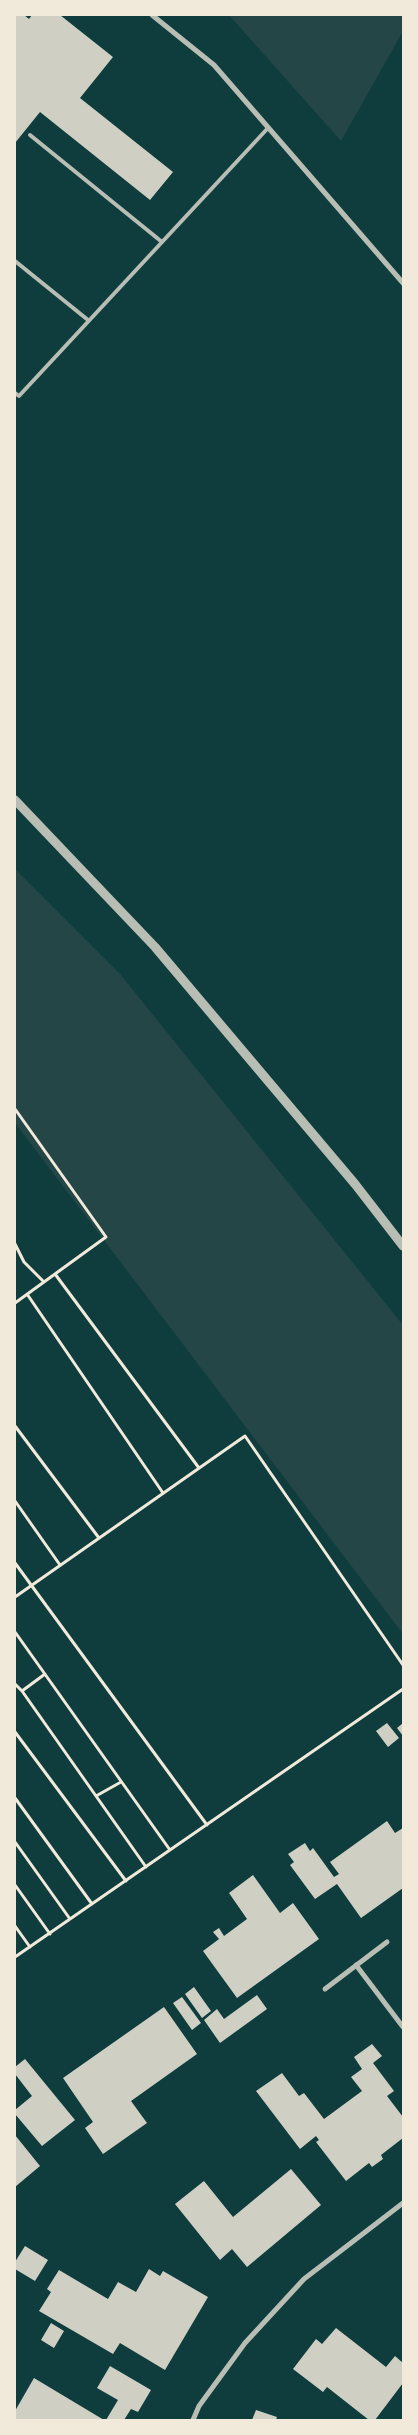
<!DOCTYPE html>
<html>
<head>
<meta charset="utf-8">
<style>
	body { margin:0 }
	#map { position:relative; width:418px; height:2435px; overflow:hidden; background:#0f3d3e; font-family:"IBM Plex Sans",sans-serif }
	canvas { display:block }
	.frame { position:absolute; inset:0; border:16px solid #f1e9da; pointer-events:none }
</style>
</head>
<body>
<div id="map">
<canvas width="418" height="2435"></canvas>
<div class="frame"></div>
</div>
<script>
const c = document.querySelector('canvas').getContext('2d');
c.lineJoin = 'round';
function fillPath(path, color) { c.fillStyle = color; c.fill(path, 'evenodd'); }
function stroke(path, color, width, dash) { c.strokeStyle = color; c.lineWidth = width; c.lineCap = dash ? 'butt' : 'round'; c.setLineDash(dash || []); c.stroke(path); }
const green = new Path2D(`
	M229 15H403V31L341 141Z
	M15 869 120 974 403 1325V1634L15 1123Z`);
const building = new Path2D(`
	M15 15H24L29 19 32 15H60L113 57 80 98 173 172 150 200 40 112 15 143Z
	M387 1723 399 1738 388 1747 376 1731Z
	M403 1723V1736L397 1728Z
	M387 1821 395 1833 403 1828V1888L361 1918 337 1884 315 1899 290 1865 294 1862 288 1854 305 1843 310 1851 313 1848 334 1877 339 1874 330 1862Z
	M253 1875 280 1913 293 1903 319 1939 237 1998 203 1951 219 1939 213 1932 219 1928 224 1936 247 1919 229 1893Z
	M194 1987 211 2011 202 2018 185 1994Z
	M257 1995 267 2009 220 2043 204 2020 217 2009 224 2019Z
	M182 1997 201 2023 192 2030 173 2003Z
	M164 2007 197 2054 131 2101 147 2123 103 2154 85 2128 93 2122 63 2078Z
	M372 2044 382 2056 373 2063 394 2091 387 2096 403 2117V2138L381 2155 383 2159 372 2167 369 2163 346 2181 316 2142 319 2140 316 2136 300 2149 256 2091 282 2073 299 2096 304 2093 324 2119 362 2091 351 2077 362 2069 354 2057Z
	M25 2059 75 2120 42 2146 15 2114V2110L32 2096 15 2074V2067Z
	M15 2135 40 2166 15 2187Z
	M291 2169 321 2205 247 2267 232 2249 220 2260 175 2204 204 2181 233 2217Z
	M25 2246 48 2260 35 2281 15 2269V2262Z
	M149 2269 160 2276 163 2271 208 2297 165 2370 120 2343 113 2354 39 2311 51 2292 47 2289 59 2270 108 2299 118 2282 136 2292Z
	M51 2323 64 2331 54 2348 41 2340Z
	M336 2328 386 2367 395 2356 403 2363V2383L375 2420H369L327 2387 323 2392 293 2369 316 2339 322 2344Z
	M110 2366 151 2390 138 2412 131 2409 124 2420H106L118 2400 97 2388Z
	M34 2378 104 2420H15V2411Z
	M256 2410 277 2417 276 2420H252Z`);
const path = new Path2D(`
	M15 1109 106 1237 15 1303
	M15 1244 24 1262 44 1282
	M55 1274 199 1468
	M27 1294 163 1493
	M15 1426 99 1538
	M15 1501 60 1565
	M15 1563 207 1825
	M15 1597 245 1436 403 1665
	M15 1632 170 1850
	M15 1684 22 1691 45 1674
	M22 1691 146 1867
	M15 1732 126 1881
	M96 1796 121 1782
	M15 1798 92 1904
	M15 1842 70 1919
	M15 1885 50 1934
	M15 1926 30 1947
	M15 1957 403 1689`);
const service = new Path2D(`
	M30 135 162 242
	M15 261 88 320
	M15 393 19 396 268 128`);
const minor = new Path2D(`
	M152 15 214 65 403 283
	M356 1965 403 2027
	M325 1989 387 1942
	M193 2420 199 2406 245 2343 304 2279 403 2203`);
const tertiary = new Path2D(`
	M15 800 155 947 355 1184 403 1246`);
fillPath(green, '#244646');
fillPath(building, '#cfcfc3');
stroke(path, '#f1e9da', 3);
stroke(service, '#b8beb3', 4);
stroke(minor, '#b8beb3', 5);
stroke(tertiary, '#b8beb3', 9);
</script>
</body>
</html>
